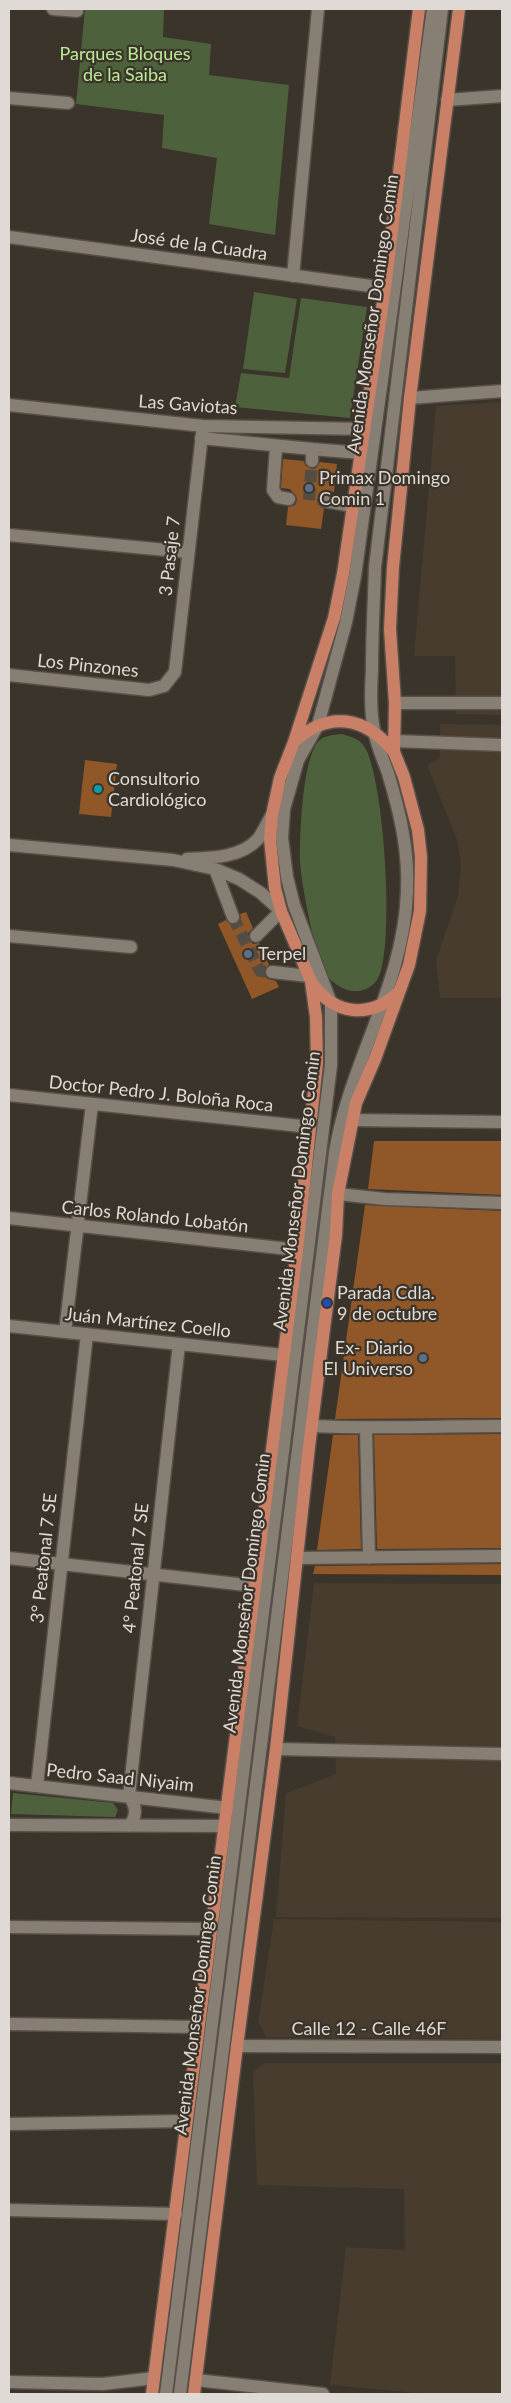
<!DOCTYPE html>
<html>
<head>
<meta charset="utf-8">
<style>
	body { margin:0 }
	#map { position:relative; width:511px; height:2403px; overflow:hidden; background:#3b342a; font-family:Lato,sans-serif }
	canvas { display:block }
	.frame { position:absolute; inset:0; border:10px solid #dfdad5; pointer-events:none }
</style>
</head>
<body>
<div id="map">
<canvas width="511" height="2403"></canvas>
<div class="frame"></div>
</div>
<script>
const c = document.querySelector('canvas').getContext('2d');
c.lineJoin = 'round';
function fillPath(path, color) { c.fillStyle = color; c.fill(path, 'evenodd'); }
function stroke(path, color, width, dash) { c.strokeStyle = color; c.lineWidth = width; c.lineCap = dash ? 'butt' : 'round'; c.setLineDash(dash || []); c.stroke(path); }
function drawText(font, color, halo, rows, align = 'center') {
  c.font = font + ' Lato,sans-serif'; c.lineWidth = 4.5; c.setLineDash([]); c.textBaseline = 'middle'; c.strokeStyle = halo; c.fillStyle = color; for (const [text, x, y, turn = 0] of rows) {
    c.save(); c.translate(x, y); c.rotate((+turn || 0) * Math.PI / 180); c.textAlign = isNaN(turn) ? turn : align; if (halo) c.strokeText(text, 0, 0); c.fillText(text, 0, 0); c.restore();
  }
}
const built = new Path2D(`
	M502 402V715L456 714 455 656H414L436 406Z
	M440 724 502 725V998H440L436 961 458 896 461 863 457 840 427 765 440 758Z
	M314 1583 502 1584V1918L276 1917 286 1793 336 1774 335 1737 297 1726Z
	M274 1919 502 1922V2039L266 2037 258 2022Z
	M264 2063H502V2394H428L330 2385 346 2247 405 2250 404 2189 257 2185 253 2072Z`);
const green = new Path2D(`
	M85 9H164L163 37 211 44 209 75 289 85 275 235 209 224 217 158 162 148 164 115 76 104Z
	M254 292 297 299 285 373 243 369Z
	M301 298 367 307 350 418 235 407 241 373 289 378Z
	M342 734C350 737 359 738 364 746 384 774 396 953 377 980 372 987 363 992 354 991 346 991 337 986 331 980 316 966 301 882 300 861 300 836 302 755 320 740 326 735 334 735 342 734Z
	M13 1793 113 1803 118 1810 115 1817 11 1814Z`);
const building = new Path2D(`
	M283 459 304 461 305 465 312 469 316 468 320 462 337 464 334 492 326 491 317 499 318 504 324 509 321 529 286 525 288 507 295 505 297 500 296 496 290 489 281 488Z
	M85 760 117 764 111 817 79 814Z
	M246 912 253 928 248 933V939L253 944 259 943 269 965 264 971 265 976 268 979 276 981 279 987 252 999 218 924 226 920 231 925 236 924 241 919 240 914Z
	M374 1141H502V1195L368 1189Z
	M365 1205 502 1211V1418L335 1419Z
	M502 1434V1548L377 1549 374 1435Z
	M333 1435H358L361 1549 317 1550Z
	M502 1564V1575L313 1574 315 1566Z`);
const minorTunnel = new Path2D(`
	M309 500 312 461
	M233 917 260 971 272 972`);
const minor = new Path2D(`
	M53 9 77 11
	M9 98 68 103
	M447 100 502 96
	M9 237 385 288
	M293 276 318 9
	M410 398 502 391
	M9 405 203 426 364 429
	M201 438 312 449
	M276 447 273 490 278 497 289 499
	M312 461V449L361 453
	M325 501 353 506
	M9 535 187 552
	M9 675 149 690 164 686 175 672 203 426
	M395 703H502
	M395 741 502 745
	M9 845 173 860 215 869 239 879 261 893 281 911 256 936
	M187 859C210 858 241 858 258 839 263 832 267 823 272 815
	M215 869 233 917
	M9 936 131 947
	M272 972 308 976
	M9 1095 310 1127
	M351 1120 502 1122
	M338 1194 385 1199 502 1203
	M9 1218 307 1251
	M9 1326 283 1355
	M65 1332 92 1104
	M312 1426C375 1429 439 1426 502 1426
	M366 1429 369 1558
	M9 1558 255 1586
	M298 1558 502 1556
	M276 1749 502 1754
	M9 1783 227 1808
	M37 1786 87 1334
	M9 1825 224 1826
	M129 1826C137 1816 137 1807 129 1796L179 1344
	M9 1927 210 1929
	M9 2024 198 2027
	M237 2046 502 2047
	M9 2124 186 2121
	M9 2210 176 2214
	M196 2380 323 2394
	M9 2382 103 2384 154 2378
	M166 2394 331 1065V1003L294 905 287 877 282 838 284 809 298 760 318 725 346 622 355 576 433 9
	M180 2394 335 1153C349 1063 404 985 407 892 409 850 400 813 388 773 383 759 376 744 374 730 370 710 371 689 372 669 372 635 374 601 375 567L442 9`);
const major = new Path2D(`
	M294 742C328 710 365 716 394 752
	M312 983C335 1016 370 1019 399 992
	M152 2394 255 1586 297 1250 317 1063 316 1017 311 981 281 911 275 888 270 839 272 815 280 778 294 742 334 618 343 574 385 288 419 9
	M194 2394 237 2046 276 1749 309 1447 336 1235 338 1194 356 1103 375 1059 409 965 420 911 421 857 418 830 404 777 394 752 395 703 390 629 393 567 410 398 459 9`);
const markers = [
	[309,488,5,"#5c6f8a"],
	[98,789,5,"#0f9aa8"],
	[248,954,5,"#5c6f8a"],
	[327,1303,5,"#1a4fb4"],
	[423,1358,5,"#5c6f8a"]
];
const parkNames = [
	["Parques Bloques",125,54],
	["de la Saiba",125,75]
];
const streetNames = [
	["José de la Cuadra",199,245,8],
	["Avenida Monseñor Domingo Comin",373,314,-82],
	["Las Gaviotas",188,405,4],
	["3 Pasaje 7",170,556,-84],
	["Los Pinzones",88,666,6],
	["Doctor Pedro J. Boloña Roca",161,1094,6],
	["Avenida Monseñor Domingo Comin",297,1191,-83],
	["Carlos Rolando Lobatón",155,1217,6],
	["Juán Martínez Coello",148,1323,6],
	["3° Peatonal 7 SE",44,1558,-84],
	["4° Peatonal 7 SE",136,1568,-84],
	["Avenida Monseñor Domingo Comin",247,1593,-83],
	["Pedro Saad Niyaim",120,1778,6],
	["Avenida Monseñor Domingo Comin",198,1995,-83],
	["Calle 12 - Calle 46F",369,2029]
];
const poiNames = [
	["Primax Domingo",319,478],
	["Comin 1",319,499],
	["Consultorio",108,779],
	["Cardiológico",108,800],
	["Terpel",258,954],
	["Parada Cdla.",337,1293],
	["9 de octubre",337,1314],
	["Ex- Diario",413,1348,"right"],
	["El Universo",413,1369,"right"]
];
fillPath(built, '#473c2d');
fillPath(green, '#4d623c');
fillPath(building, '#905728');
stroke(minorTunnel, '#544d44', 12, [12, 6]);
stroke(minor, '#575049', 15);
stroke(major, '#575049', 15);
stroke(minor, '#877f74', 12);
stroke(major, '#ca8066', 12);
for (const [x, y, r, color] of markers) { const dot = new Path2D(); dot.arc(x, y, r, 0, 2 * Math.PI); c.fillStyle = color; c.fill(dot); stroke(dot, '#3b342a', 2); }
drawText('18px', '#baec94', '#3b342a', parkNames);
drawText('18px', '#dfdad5', '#3b342a', streetNames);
drawText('18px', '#dfdad5', '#3b342a', poiNames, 'left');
</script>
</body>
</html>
